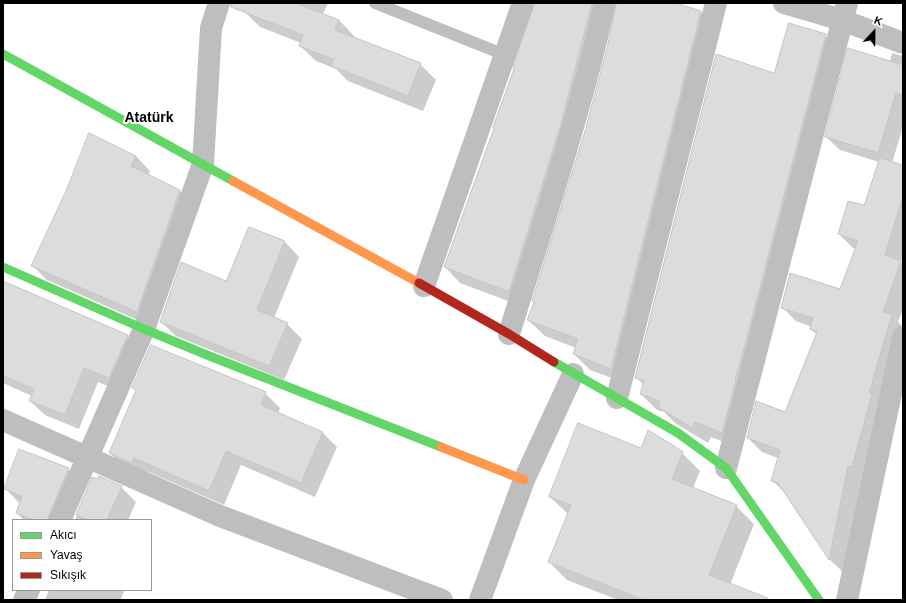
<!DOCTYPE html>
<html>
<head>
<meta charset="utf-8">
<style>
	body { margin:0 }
	#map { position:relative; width:906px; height:603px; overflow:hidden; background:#fff; font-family:Arial,sans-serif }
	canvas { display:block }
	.frame { position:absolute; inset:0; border:4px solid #000; pointer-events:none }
	.legend { position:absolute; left:12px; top:519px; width:140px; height:72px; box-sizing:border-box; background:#fff; border:1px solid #999; margin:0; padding:5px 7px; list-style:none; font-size:12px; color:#000 }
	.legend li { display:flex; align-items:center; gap:8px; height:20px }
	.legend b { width:20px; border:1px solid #999 }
	.north { position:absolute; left:854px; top:12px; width:40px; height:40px; -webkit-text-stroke:3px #fff; paint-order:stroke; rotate:22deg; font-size:11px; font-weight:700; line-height:16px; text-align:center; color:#000 }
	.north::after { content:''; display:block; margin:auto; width:14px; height:18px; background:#000; clip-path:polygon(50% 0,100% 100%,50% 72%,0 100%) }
</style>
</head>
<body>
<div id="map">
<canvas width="906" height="603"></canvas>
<div class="frame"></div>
<ul class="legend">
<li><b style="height:5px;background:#63d668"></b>Akıcı</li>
<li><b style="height:5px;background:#ff974d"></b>Yavaş</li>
<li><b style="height:5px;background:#b3261e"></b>Sıkışık</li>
</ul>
<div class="north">K</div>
</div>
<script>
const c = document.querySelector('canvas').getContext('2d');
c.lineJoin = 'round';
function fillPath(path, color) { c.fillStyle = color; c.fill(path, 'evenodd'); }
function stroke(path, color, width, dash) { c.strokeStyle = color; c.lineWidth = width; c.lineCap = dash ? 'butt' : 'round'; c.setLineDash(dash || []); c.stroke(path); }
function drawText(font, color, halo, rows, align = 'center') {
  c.font = font + ' Arial,sans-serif'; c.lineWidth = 4; c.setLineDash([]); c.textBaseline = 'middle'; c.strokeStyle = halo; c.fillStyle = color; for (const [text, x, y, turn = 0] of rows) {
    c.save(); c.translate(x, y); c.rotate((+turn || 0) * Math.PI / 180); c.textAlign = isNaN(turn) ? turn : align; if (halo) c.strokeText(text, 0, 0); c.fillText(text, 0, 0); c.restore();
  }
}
const shadow = new Path2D(`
	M248 3H328L323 14 339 20 354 36 353 38 420 64 436 80 423 111 348 81 336 69 316 61 300 46 301 43 260 27 244 11Z
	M535 3H609L524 307 460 283 445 267 515 69Z
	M618 3H673L701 12 717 28 628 384 590 370 574 354 576 348 545 336 528 320 535 303 597 90Z
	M825 35 842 51 738 448 711 437 708 443 675 423 664 412 657 410 641 394 644 385 636 377 775 74Z
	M892 53 903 56V127L892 163 903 166V257L901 262 903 264V309L898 322 903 327 843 572 829 559 787 495 772 480 778 458 762 452 748 438 786 413 817 335 811 329 812 327 796 321 782 307 841 290 856 249 853 248 839 234 864 206 879 162 840 150 826 137 890 62Z
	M136 156 150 171 148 176 180 191 194 205 151 326 47 280 32 265Z
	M249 228 285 242 299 257 274 318 287 324 302 339 284 380 176 336 161 322 227 282Z
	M3 282 127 336 142 351 123 392 98 382 79 429 45 415 30 401 32 396 3 383Z
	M133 388 265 393 280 408 278 413 323 433 337 447 315 497 241 465 224 505 149 472 125 468 110 453 137 391Z
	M642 449 682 453 700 471 693 488 736 506 754 524 730 585 753 600H618L567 580 549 562 568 514 550 497Z
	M20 451 68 469 83 484 67 520H24L17 513 20 504 6 489Z
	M93 479 121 487 136 502 128 520H75Z
	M49 590H127L126 591H124L121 600H45Z`);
const building = new Path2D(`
	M231 3H296L339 20 335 30 421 63 408 96 331 66 333 59 299 46 303 35 231 7Z
	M535 3H592L561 124 509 292 444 267 494 128 493 127 514 69 513 68Z
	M617 3H676L701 11 611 369 573 354 578 339 527 320 534 302 532 301 585 131 607 48Z
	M789 23 826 34 740 364 735 379 736 380 722 433 695 422 692 428 658 407 660 401 640 394 644 381 635 378 716 54 774 73Z
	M848 48 903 65V95L896 93 878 153 825 137Z
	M89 133 136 156 131 166 180 190 137 312 31 266 66 191Z
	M880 158 903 165V196L885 255 901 261 883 312 892 314 869 393 872 394 852 467 848 466 829 560 778 483 771 481 780 450 747 438 756 401 785 412 817 332 810 329 813 318 781 308 790 273 840 289 858 241 838 234 848 201 864 205Z
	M249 227 285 241 257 310 288 323 269 366 160 322 181 262 226 281Z
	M3 281 128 335 109 378 84 368 65 415 29 401 34 389 3 376Z
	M151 345 259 389 266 392 261 405 323 432 301 483 226 451 209 491 134 458 132 463 109 453 136 390 132 388Z
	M578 423 641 448 648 430 671 444 683 452 672 479 737 505 709 575 768 598 767 600H643L548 562 571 505 549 497Z
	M19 449 69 468 49 515 48 520H34L16 513 22 496 4 489Z
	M99 476 122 486 107 520H87L76 515 92 477 98 479Z`);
const lane = new Path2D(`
	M375 3 505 55`);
const street = new Path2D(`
	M784 3 842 20 903 43
	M424 286 523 3
	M509 334C543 224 580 115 605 3
	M617 398 716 3
	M3 420 220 516 442 600
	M726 468 847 3
	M60 520 144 329 203 164 211 28 219 3
	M24 600 29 590
	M480 600 524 480 573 374
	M847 600 903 337`);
const fast = new Path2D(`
	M3 54 233 181
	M3 267 144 329 207 355 441 447
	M554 362 678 433 726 468 819 600`);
const slow = new Path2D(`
	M233 181 419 283
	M441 447 524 480`);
const jam = new Path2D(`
	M419 283 509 334 554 362`);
const districtNames = [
	["Atatürk",149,118]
];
fillPath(shadow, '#0003');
fillPath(building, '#dcdcdc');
stroke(building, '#c5c5c5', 1);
stroke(lane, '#bebebe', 12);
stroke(street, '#bebebe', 22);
stroke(fast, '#63d668', 9);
stroke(slow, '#ff974d', 9);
stroke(jam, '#b3261e', 9);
drawText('bold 14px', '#000', '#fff', districtNames);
</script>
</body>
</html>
